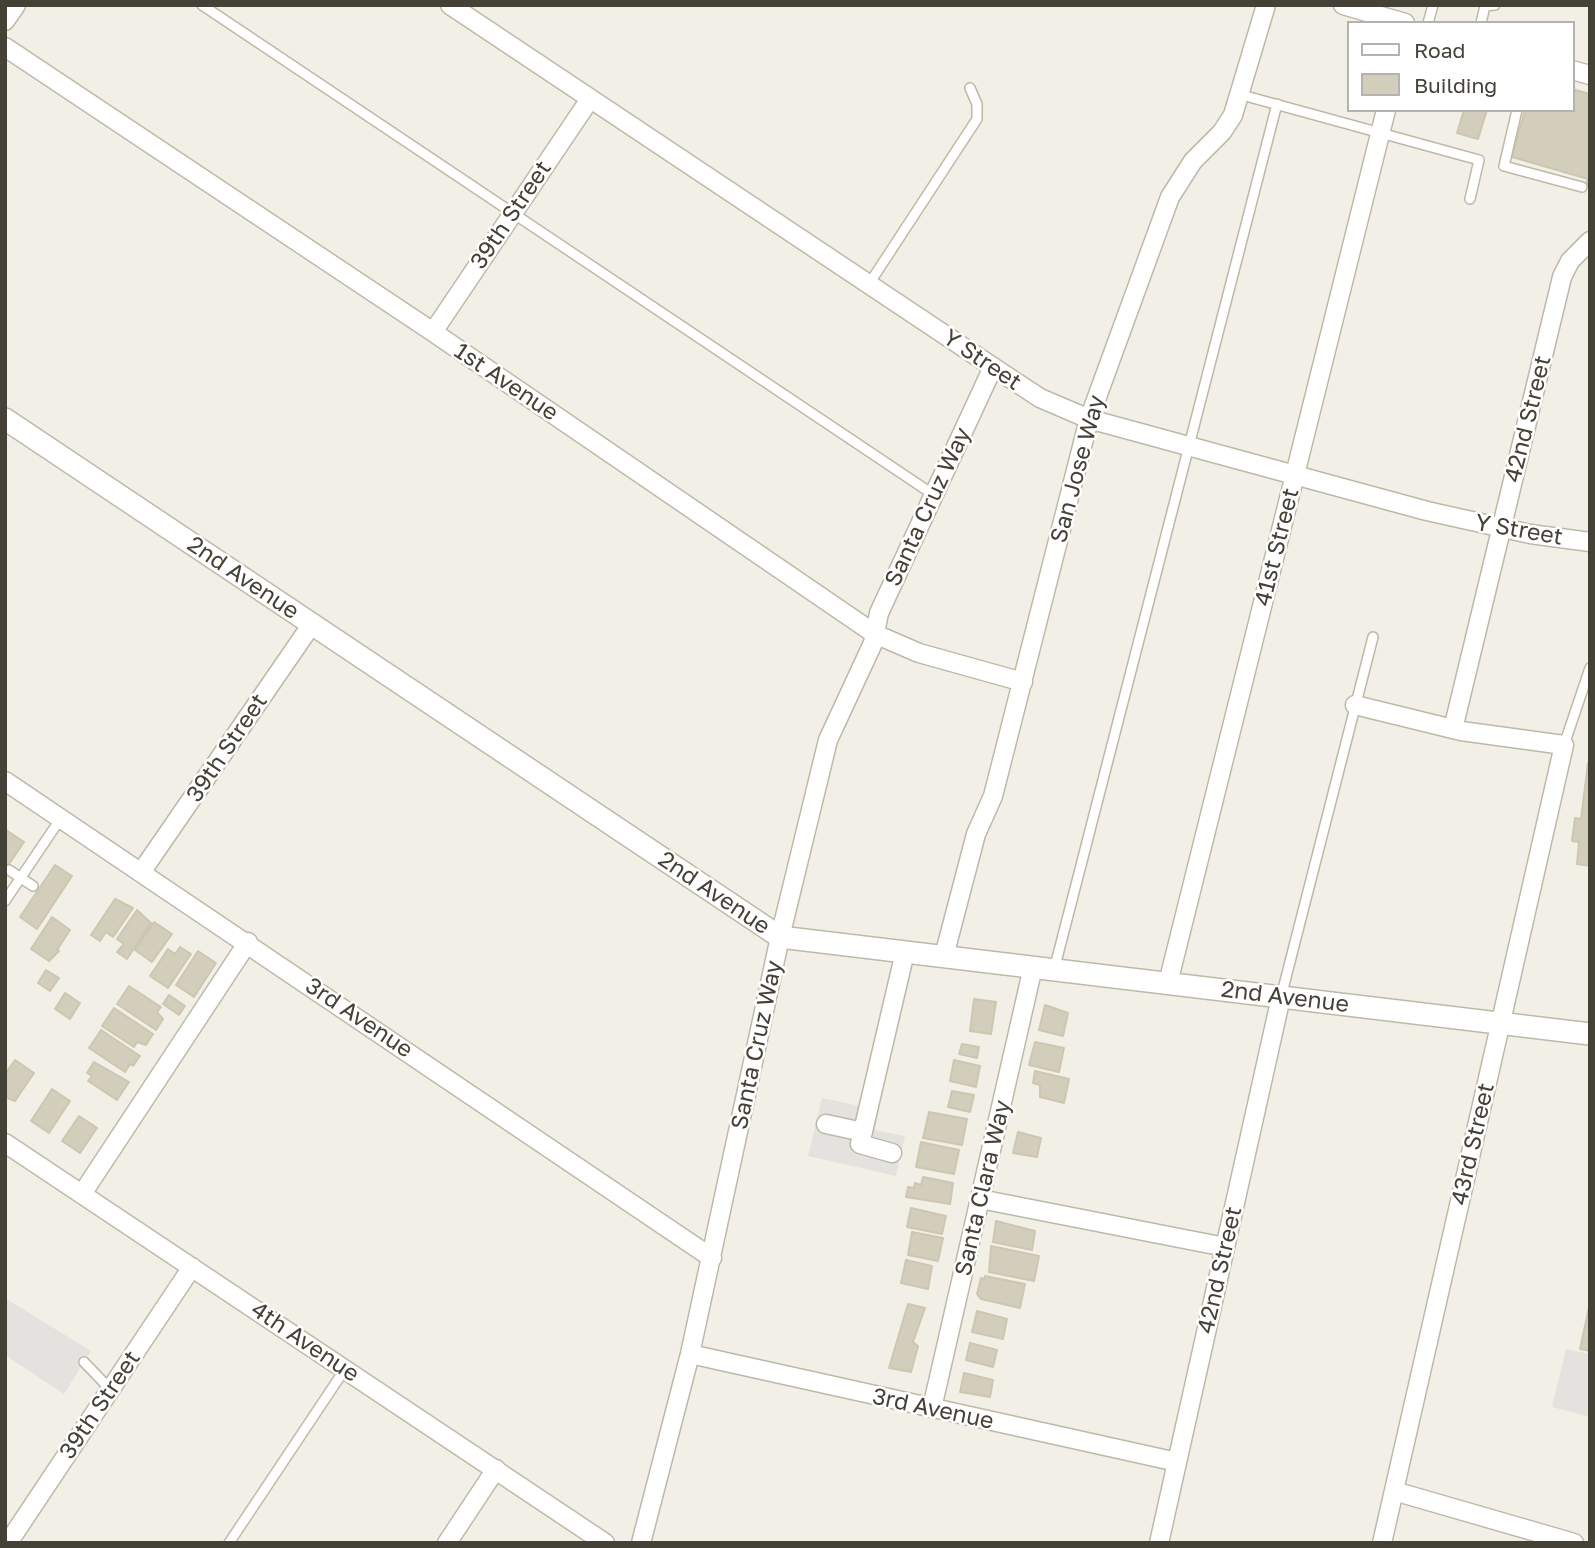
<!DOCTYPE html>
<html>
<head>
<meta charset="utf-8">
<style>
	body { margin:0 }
	#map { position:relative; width:1595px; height:1548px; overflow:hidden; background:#f2f0e6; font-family:"Golos Text",sans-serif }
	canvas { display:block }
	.frame { position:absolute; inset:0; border:7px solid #444136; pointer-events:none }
	.legend { position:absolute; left:1347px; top:21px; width:228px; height:91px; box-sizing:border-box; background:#fff; border:2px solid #b4b3af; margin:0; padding:9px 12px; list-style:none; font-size:21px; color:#444136 }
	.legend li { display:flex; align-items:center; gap:14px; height:35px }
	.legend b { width:35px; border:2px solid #b4b3af }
</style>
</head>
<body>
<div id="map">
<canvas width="1595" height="1548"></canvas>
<div class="frame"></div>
<ul class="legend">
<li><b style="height:9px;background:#fff"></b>Road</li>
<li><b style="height:19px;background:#d3cdbc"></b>Building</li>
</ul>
</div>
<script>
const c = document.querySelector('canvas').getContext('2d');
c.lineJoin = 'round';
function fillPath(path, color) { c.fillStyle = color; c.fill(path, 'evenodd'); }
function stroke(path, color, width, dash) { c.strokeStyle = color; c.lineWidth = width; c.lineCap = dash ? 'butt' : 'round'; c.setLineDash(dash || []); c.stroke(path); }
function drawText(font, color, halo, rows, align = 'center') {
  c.font = font + ' "Golos Text",sans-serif'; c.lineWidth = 5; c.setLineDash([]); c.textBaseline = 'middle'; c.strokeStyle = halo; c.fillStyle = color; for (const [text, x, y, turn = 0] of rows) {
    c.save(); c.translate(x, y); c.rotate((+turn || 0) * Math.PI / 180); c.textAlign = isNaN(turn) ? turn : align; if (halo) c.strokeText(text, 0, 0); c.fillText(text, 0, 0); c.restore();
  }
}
const parking = new Path2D(`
	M822 1098 879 1110 875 1130 905 1136 896 1176 808 1156Z
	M5 1298 91 1351 64 1394 5 1355Z
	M1566 1349 1590 1354V1417L1552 1407Z`);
const building = new Path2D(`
	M1572 89 1590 94V185L1586 184 1588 179 1512 157 1525 110H1572Z
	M1464 110H1487L1478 139 1457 133Z
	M1588 763H1590V866L1577 864 1579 842 1572 841 1575 818 1581 819Z
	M6 830 24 842 5 870V832Z
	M55 865 72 876 37 929 20 917Z
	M115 899 133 908 113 937 106 932 100 941 91 935Z
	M137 910 151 923 127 959 117 952 124 944 117 939Z
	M52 917 70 930 57 950 59 951 49 961 31 949Z
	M154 922 172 934 152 962 135 950Z
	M180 947 191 954 168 988 150 976 168 949 175 954Z
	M198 951 216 963 194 997 176 985Z
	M46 970 59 978 50 991 38 983Z
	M129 986 161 1007 157 1012 163 1019 156 1030 117 1004Z
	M65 993 80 1003 70 1019 55 1009Z
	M169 995 185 1006 179 1015 163 1004Z
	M974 999 996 1002 991 1034 970 1031Z
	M1045 1005 1068 1013 1063 1036 1039 1030Z
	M114 1008 153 1034 146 1045 137 1042 134 1047 102 1026Z
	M101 1030 140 1056 133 1066 130 1064 125 1072 89 1048Z
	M1035 1042 1064 1048 1059 1072 1029 1065Z
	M962 1044 979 1047 977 1058 959 1054Z
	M15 1060 34 1073 15 1101 5 1097V1074Z
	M954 1060 980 1066 976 1087 950 1081Z
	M94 1062 129 1082 117 1100 88 1081 92 1076 87 1073Z
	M1035 1071 1069 1079 1064 1103 1040 1097V1085L1033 1083Z
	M52 1089 70 1101 49 1133 31 1121Z
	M952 1091 974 1095 970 1112 948 1107Z
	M929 1112 967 1119 962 1145 923 1138Z
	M79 1116 97 1128 80 1153 62 1141Z
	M1018 1132 1041 1138 1037 1157 1013 1153Z
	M921 1142 959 1150 954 1174 916 1167Z
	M923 1177 953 1183 950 1204 906 1197 908 1187 914 1188 915 1183 921 1185Z
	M911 1208 946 1216 942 1234 907 1227Z
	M996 1221 1035 1231 1032 1250 993 1242Z
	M912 1232 943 1238 938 1261 908 1255Z
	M991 1246 1039 1256 1034 1281 989 1272Z
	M906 1260 932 1266 928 1289 901 1283Z
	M985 1276 1025 1284 1020 1308 981 1299 977 1294 981 1278 984 1279Z
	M1590 1303V1351L1580 1349Z
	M908 1304 925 1308 913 1342 918 1346 911 1372 889 1368Z
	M977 1311 1007 1319 1003 1339 972 1332Z
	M970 1343 997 1350 993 1367 966 1360Z
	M964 1373 993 1380 990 1397 960 1392Z`);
const service = new Path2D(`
	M202 5 934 495
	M1428 23 1433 5
	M1481 23 1485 6 1495 5
	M1242 95 1479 160 1470 199
	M1517 110 1504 166 1582 187
	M869 284 977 119V104L970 88
	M1564 745 1590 668
	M9 870 33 886
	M5 901 61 818
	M1054 970 1277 104
	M1281 997 1373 637
	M84 1362 110 1389
	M229 1543 345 1369`);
const minor = new Path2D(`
	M450 5 993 367 1040 398 1089 419 1427 511 1530 534 1590 542
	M1343 5 1405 23
	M5 21 16 5
	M5 47 433 332 875 634 919 653 1023 682
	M1572 70 1590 75
	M433 332 590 99
	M1355 705 1461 731 1564 745 1382 1543
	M1453 729 1562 277 1570 261 1590 241
	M5 781 712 1258
	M142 871 312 624
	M944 956 976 834 993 796 1089 419 1170 197 1193 161 1222 132 1233 115 1266 5
	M1168 983 1386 110
	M826 1124 863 1132
	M5 1143 605 1543
	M892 1153 860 1144 905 952
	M82 1194 248 942
	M980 1199 1225 1247
	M690 1354 1177 1462
	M932 1408 1033 967
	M1394 1491 1574 1543
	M8 1543 192 1267
	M447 1543 496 1469
	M641 1543 690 1354 780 937 828 740 873 643 879 613 993 367
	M1159 1543 1281 997`);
const tertiary = new Path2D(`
	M5 419 780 937 1590 1034`);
const streetNames = [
	["39th Street",511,215,-56],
	["Y Street",982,360,34],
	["1st Avenue",506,382,34],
	["42nd Street",1528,419,-76],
	["San Jose Way",1078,469,-75],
	["Santa Cruz Way",928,507,-65],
	["Y Street",1519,530,10],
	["41st Street",1277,547,-76],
	["2nd Avenue",243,578,34],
	["39th Street",227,748,-56],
	["2nd Avenue",714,893,34],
	["2nd Avenue",1285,997,7],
	["3rd Avenue",359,1018,34],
	["Santa Cruz Way",757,1045,-78],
	["43rd Street",1473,1144,-77],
	["Santa Clara Way",983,1188,-77],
	["42nd Street",1220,1270,-77],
	["4th Avenue",305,1342,34],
	["39th Street",100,1405,-56],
	["3rd Avenue",933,1409,12]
];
fillPath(parking, '#e3e2de');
fillPath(building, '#d3cdbc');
stroke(building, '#cdc6b0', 2);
stroke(service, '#bdb9a9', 12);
stroke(minor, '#bdb9a9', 21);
stroke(tertiary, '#bdb9a9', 24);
stroke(service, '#fff', 9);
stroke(minor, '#fff', 18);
stroke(tertiary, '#fff', 21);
drawText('23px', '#444136', '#fff', streetNames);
</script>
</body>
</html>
